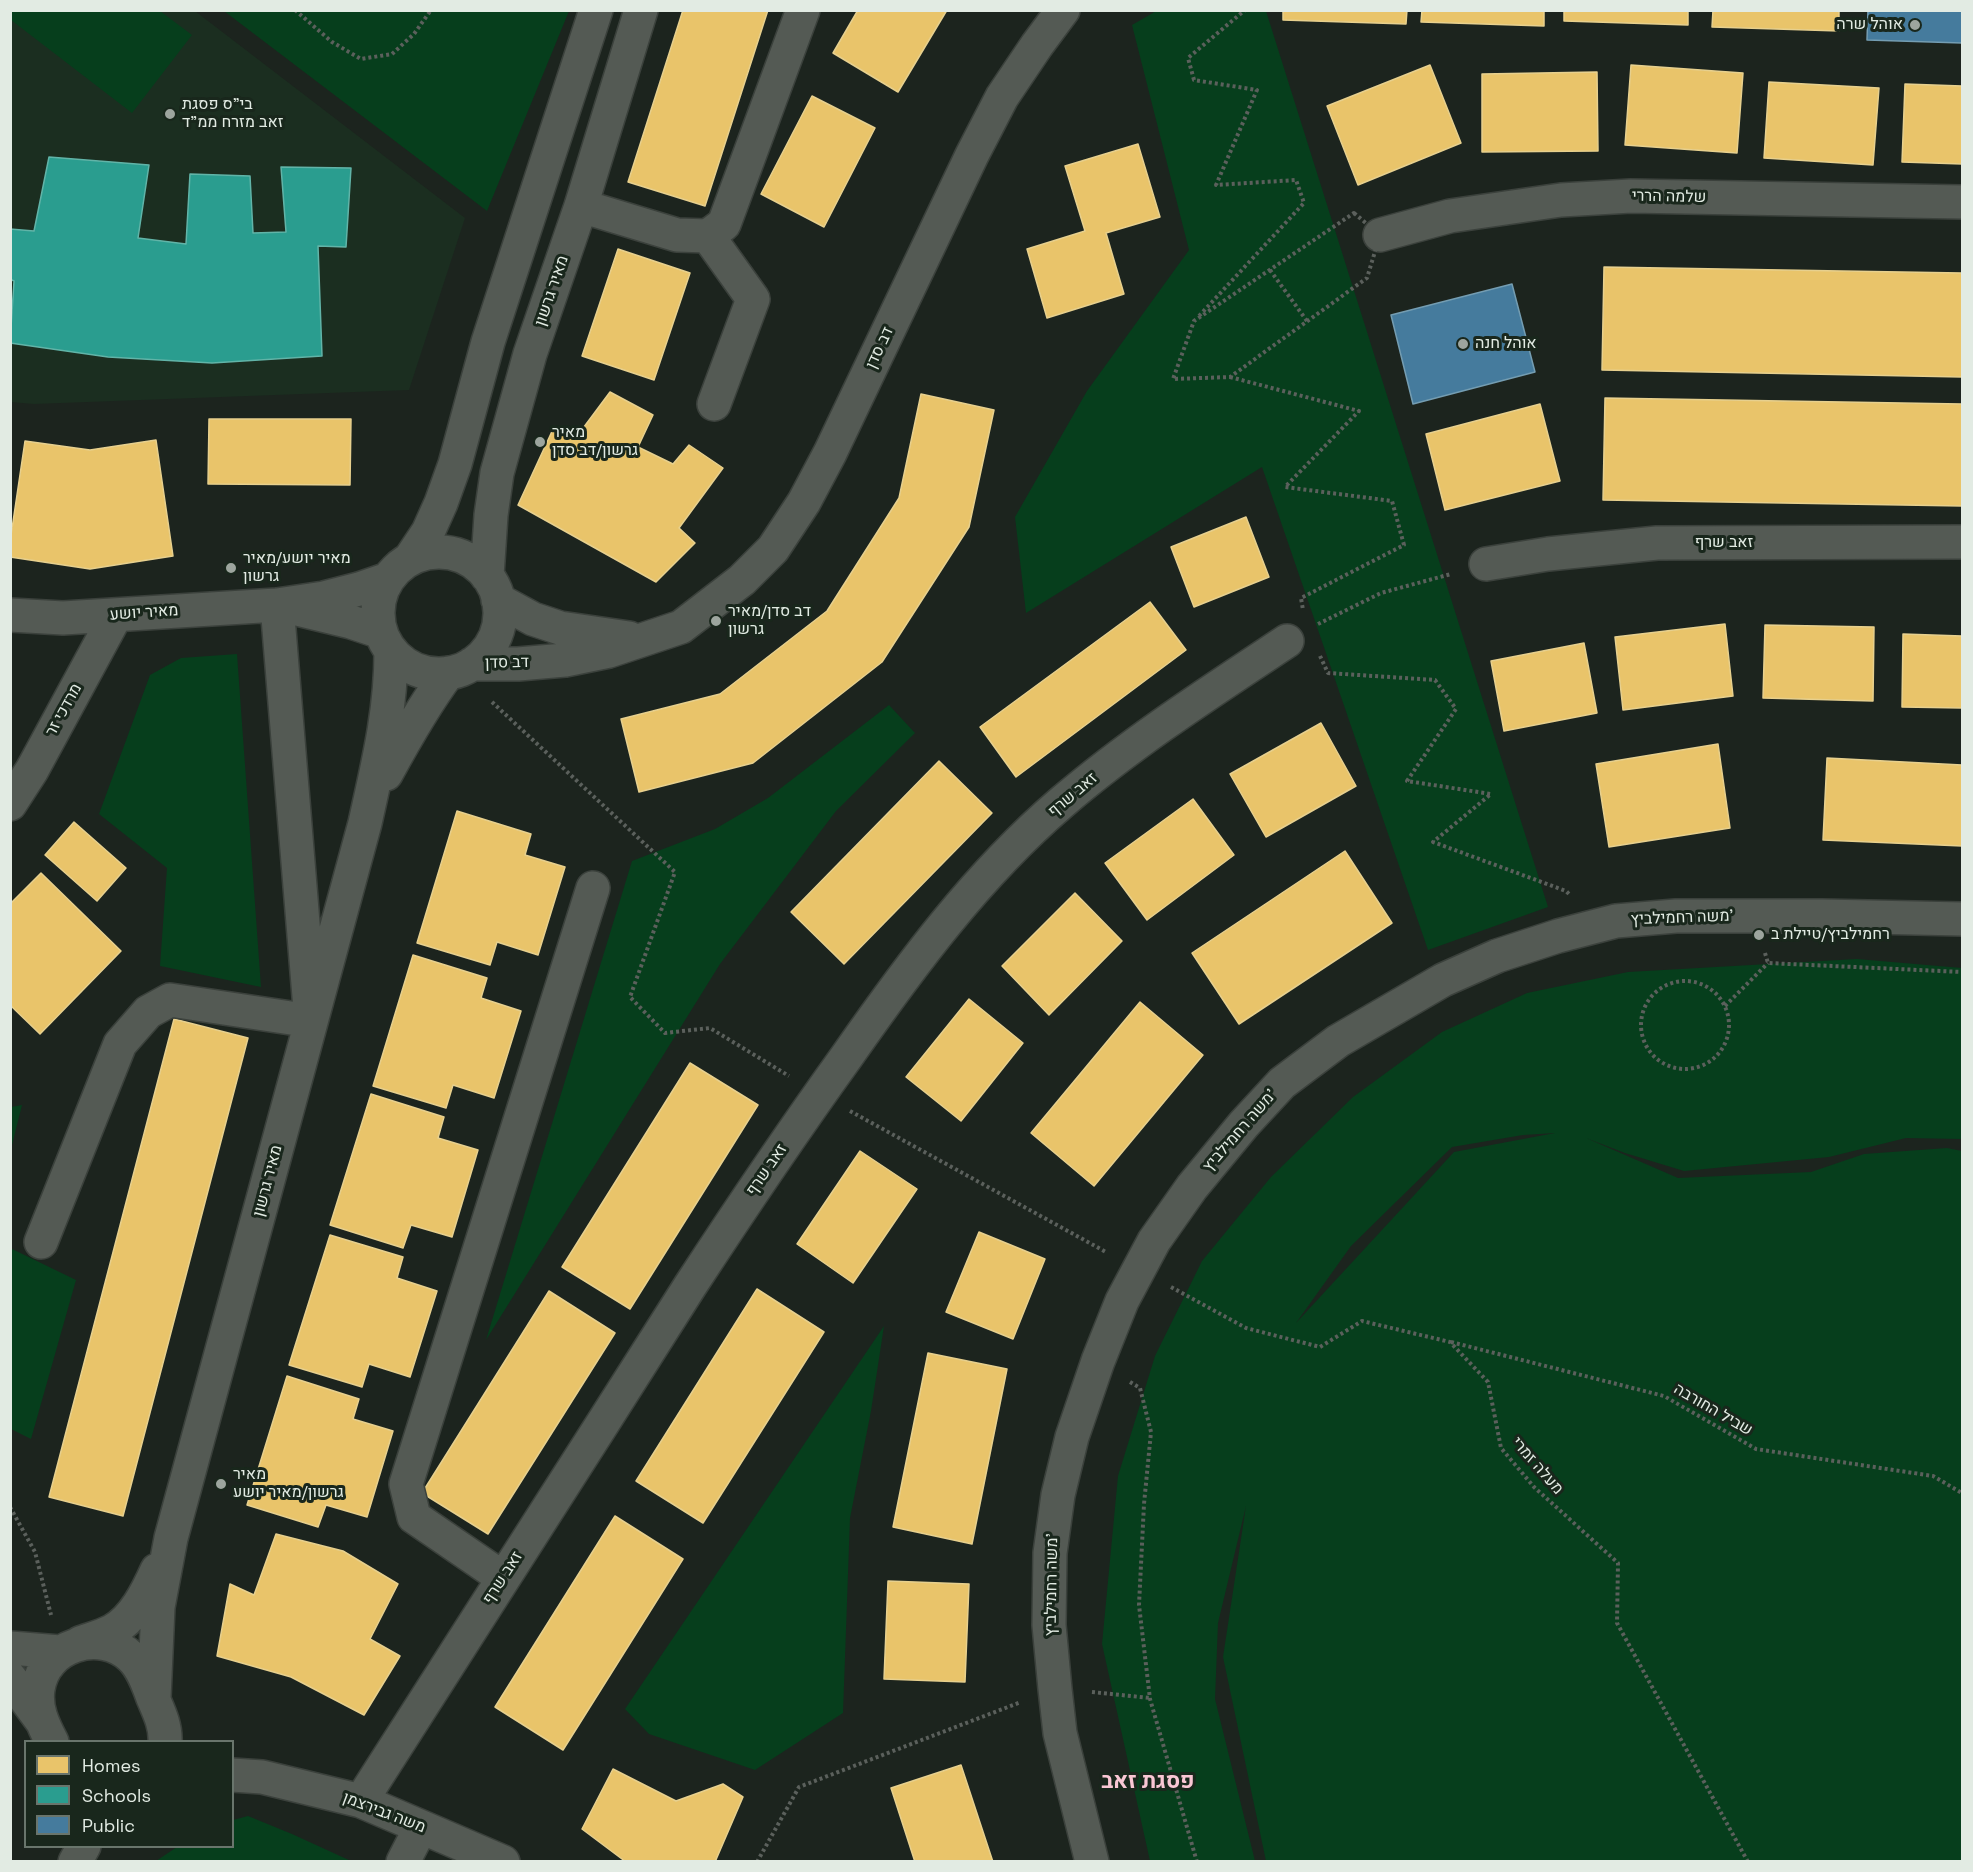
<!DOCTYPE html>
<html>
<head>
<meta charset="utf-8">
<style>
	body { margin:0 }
	#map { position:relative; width:1973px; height:1872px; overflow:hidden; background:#1c241e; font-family:"Space Grotesk",sans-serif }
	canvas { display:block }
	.frame { position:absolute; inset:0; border:12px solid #e2ebe3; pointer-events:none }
	.legend { position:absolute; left:24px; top:1740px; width:210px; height:108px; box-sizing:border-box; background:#19271c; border:2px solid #69756c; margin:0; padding:8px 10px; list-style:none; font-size:18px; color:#e2ebe3 }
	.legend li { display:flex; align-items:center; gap:12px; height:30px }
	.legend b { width:30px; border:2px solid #69756c }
</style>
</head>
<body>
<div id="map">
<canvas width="1973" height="1872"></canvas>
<div class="frame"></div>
<ul class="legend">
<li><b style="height:16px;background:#e9c46a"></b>Homes</li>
<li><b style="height:16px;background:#2a9d8f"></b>Schools</li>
<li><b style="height:16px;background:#457b9d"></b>Public</li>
</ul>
</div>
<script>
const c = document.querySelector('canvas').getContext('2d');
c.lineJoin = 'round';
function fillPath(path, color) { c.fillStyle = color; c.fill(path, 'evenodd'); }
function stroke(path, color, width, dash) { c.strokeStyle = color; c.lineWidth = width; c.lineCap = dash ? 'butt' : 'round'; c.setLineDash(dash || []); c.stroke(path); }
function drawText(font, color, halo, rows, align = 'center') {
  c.font = font + ' "Space Grotesk",Heebo,sans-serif'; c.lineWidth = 6; c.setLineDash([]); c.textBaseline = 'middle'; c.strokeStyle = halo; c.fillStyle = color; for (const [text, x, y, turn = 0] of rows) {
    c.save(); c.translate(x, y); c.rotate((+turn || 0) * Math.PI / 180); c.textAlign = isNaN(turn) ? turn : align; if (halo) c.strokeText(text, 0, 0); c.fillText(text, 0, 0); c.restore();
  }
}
const built = new Path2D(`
	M10 11H195L465 218 409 390 34 404 11 402Z`);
const green = new Path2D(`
	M1158 10 1266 11 1548 907 1428 950 1262 467 1026 613 1015 517 1087 391 1189 250 1132 25Z
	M10 11H160L192 35 132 113 11 20Z
	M224 11H569L487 211Z
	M237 654 261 987 160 966 167 868 99 814 150 675 181 658Z
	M889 705 915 733 836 811 720 964 486 1340 632 861 715 829 768 798Z
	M1857 959 1962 968V1139L1906 1138 1829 1157 1684 1171 1625 1153 1586 1138 1678 1178 1811 1172 1864 1154 1947 1148 1962 1151V1861H1266L1223 1657 1246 1506 1218 1623 1215 1699 1255 1861H1150L1102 1644 1118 1476 1155 1356 1202 1261 1271 1177 1353 1097 1442 1032 1527 993 1628 972ZM1555 1133 1454 1152 1296 1323 1351 1246 1452 1147 1523 1135Z
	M22 1105 11 1149V1107Z
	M10 1248 76 1280 31 1439 11 1429Z
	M884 1326 871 1411 850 1518 843 1713 755 1770 649 1734 625 1709Z
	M248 1816 292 1834 351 1861H156L177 1847 232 1846 233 1820Z`);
const homes = new Path2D(`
	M683 10H768L705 206 628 182Z
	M858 10H947L898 92 833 53Z
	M1283 10H1407L1406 24 1283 20Z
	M1422 10H1544V26L1421 22Z
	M1564 10H1688V25L1564 21Z
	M1713 10H1839V31L1712 27Z
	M1430 65 1461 143 1358 185 1327 106Z
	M1631 65 1743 73 1737 153 1625 145Z
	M1597 72 1598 151 1482 152V74Z
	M1769 82 1879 88 1873 165 1764 158Z
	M1905 84 1962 86V164L1902 162Z
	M812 96 875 128 824 227 761 194Z
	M1138 144 1160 217 1106 233 1124 294 1047 318 1027 249 1085 231 1065 166Z
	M618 249 690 273 654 380 582 356Z
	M1604 267 1962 273V377L1602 370Z
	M610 392 653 415 638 447 673 464 689 445 723 468 679 528 695 543 656 582 518 505 554 427 575 439Z
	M921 394 994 410 969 527 882 662 753 763 639 792 621 719 720 694 827 611 899 498Z
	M1605 398 1962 404V506L1603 500Z
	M1540 404 1560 481 1445 510 1426 434Z
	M209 419H351L350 485 208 484Z
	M156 440 173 556 90 569 10 557V542L25 441 90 450Z
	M1246 517 1269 577 1194 607 1171 547Z
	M1150 602 1186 650 1016 777 980 727Z
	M1725 624 1733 696 1623 710 1615 637Z
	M1765 625 1874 627 1873 701 1763 698Z
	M1903 634 1962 636V708L1902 707Z
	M1584 643 1597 713 1504 731 1491 661Z
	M1321 723 1356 786 1266 837 1230 774Z
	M1718 744 1730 828 1609 847 1596 764Z
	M1827 758 1962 765V846L1823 840Z
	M939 761 992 813 844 964 791 912Z
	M1193 799 1234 855 1147 920 1105 863Z
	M457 811 531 834 525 855 565 867 538 955 497 942 490 965 417 943Z
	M74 822 126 868 97 901 45 855Z
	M1345 851 1392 923 1239 1024 1192 953Z
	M41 873 121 951 40 1034 10 1005V904Z
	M1075 893 1122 941 1049 1015 1002 966Z
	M413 955 487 978 481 998 521 1011 494 1098 453 1085 446 1108 373 1086Z
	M969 999 1023 1043 961 1121 906 1077Z
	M1140 1002 1203 1055 1094 1186 1031 1133Z
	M174 1019 248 1038 123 1516 49 1497Z
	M690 1063 758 1105 630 1309 562 1267Z
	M371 1094 444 1117 438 1138 478 1150 452 1237 411 1225 403 1248 330 1225Z
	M860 1151 917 1189 853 1283 797 1244Z
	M979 1232 1045 1259 1013 1339 946 1312Z
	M330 1235 403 1257 397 1278 437 1291 410 1377 369 1364 362 1387 289 1365Z
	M757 1289 824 1332 703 1523 636 1481Z
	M549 1291 615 1333 488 1534 422 1493Z
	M928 1353 1007 1369 972 1544 893 1527Z
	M287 1376 359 1399 353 1419 393 1431 367 1517 326 1505 318 1527 247 1505Z
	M615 1516 683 1559 563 1750 495 1707Z
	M276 1534 343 1551 398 1584 370 1639 400 1656 364 1715 291 1677 217 1656 230 1584 254 1595Z
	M888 1581 969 1584 965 1682 884 1679Z
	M961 1765 993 1862H915L891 1788Z
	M613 1769 676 1801 723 1784 743 1797 715 1862H626L582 1829Z`);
const schools = new Path2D(`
	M49 157 149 165 138 238 186 244 190 174 250 176 253 233 286 232 281 167 351 168 346 247 318 246 322 356 212 363 108 357 10 343 14 281 10 279V229L34 231Z`);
const public = new Path2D(`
	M1868 10H1962V43L1867 40Z
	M1512 284 1535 372 1413 404 1391 315Z`);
const path = new Path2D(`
	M295 10 332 42 361 59 392 54 414 34 431 10
	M1354 213 1380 235 1367 278 1230 377 1173 379 1194 321Z
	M1270 270 1307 321
	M1199 316 1304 203 1296 180 1216 185 1257 90 1194 80 1188 58 1245 10
	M1230 377 1359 411 1285 487 1392 501 1404 545 1301 598 1303 610
	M1318 624 1381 593 1451 574
	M1320 656 1328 673 1435 680 1456 709 1407 781 1491 794 1433 842 1566 891 1570 895
	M492 702 675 872 630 997 665 1033 710 1028 789 1076
	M1765 953 1768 963 1962 972
	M1641 1025a44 44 0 1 1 88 0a44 44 0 1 1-88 0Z
	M1725 1006 1768 963
	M850 1111 1106 1252
	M1171 1287 1246 1328 1320 1347 1362 1321 1450 1342 1488 1382 1501 1448 1534 1487 1618 1563 1617 1623 1748 1862
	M1451 1342 1664 1396 1756 1449 1933 1476 1962 1493
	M1130 1382 1140 1388 1151 1432 1144 1504 1139 1605 1150 1699 1197 1862
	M10 1507 35 1552 51 1615
	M1092 1692 1150 1698
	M757 1862 799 1787 1021 1702`);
const minor = new Path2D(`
	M581 206 677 235 708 236 724 224 803 10
	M1380 235 1450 216 1561 200 1631 196 1962 202
	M708 236 753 299 714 404
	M378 613a61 61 0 1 1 122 0a61 61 0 1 1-122 0Z
	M410 559 428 532 441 503 455 464 488 342 596 10
	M1486 564 1548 554 1657 543 1962 542
	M487 576 491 515 497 473 530 354 581 206 641 10
	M498 600 533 619 560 628 629 638
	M293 608 351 622 381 632
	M10 615 63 618 277 605 324 598 359 589 388 579
	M472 664H518L565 660 609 651 681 627 742 580 773 549 804 502 830 453 972 155 1002 97 1037 45 1063 10
	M386 774C405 739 424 705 448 673
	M10 804 32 770 116 615
	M41 1242 120 1044 148 1012 170 1000 311 1021 277 605
	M503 1578 414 1517 406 1484 593 888
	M80 1643C91 1639 102 1636 112 1631 134 1619 147 1592 157 1570
	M10 1648 60 1652
	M10 1678 41 1720
	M154 1698 158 1607 171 1538 365 823C378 764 391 712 391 651
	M52 1742C43 1725 35 1708 38 1689 44 1645 100 1628 131 1657 142 1667 148 1684 153 1698 159 1712 166 1726 165 1742
	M232 1775 262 1777 361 1801 503 1862
	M361 1801C471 1629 581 1458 690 1286 741 1208 793 1131 847 1056 910 966 977 875 1061 803 1131 743 1210 692 1287 641
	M75 1862 84 1846
	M403 1862 421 1827
	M1092 1862 1060 1733 1055 1689 1049 1625 1050 1553 1058 1495 1072 1437 1098 1361 1122 1301 1154 1241 1192 1187 1244 1124 1282 1083 1338 1041 1443 980 1497 956 1558 936 1616 921 1676 916H1823L1962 919`);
const markers = [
	[1915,25,6,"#9da59e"],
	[170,114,6,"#9da59e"],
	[1463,344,6,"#9da59e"],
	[540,442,6,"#9da59e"],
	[231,568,6,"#9da59e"],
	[716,621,6,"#9da59e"],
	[1759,935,6,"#9da59e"],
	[221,1484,6,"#9da59e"]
];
const poiNames = [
	["אוהל שרה",1903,25,"right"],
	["בי\"ס פסגת",182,105],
	["זאב מזרח ממ\"ד",182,123],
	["אוהל חנה",1475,344],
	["מאיר",552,433],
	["גרשון/דב סדן",552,451],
	["מאיר יושע/מאיר",243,559],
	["גרשון",243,577],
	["דב סדן/מאיר",728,612],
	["גרשון",728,630],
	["רחמילביץ/טיילת ב",1771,935],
	["מאיר",233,1475],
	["גרשון/מאיר יושע",233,1493]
];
const streetNames = [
	["שלמה הררי",1669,197,1],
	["מאיר גרשון",552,291,-71],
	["דב סדן",880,348,-65],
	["זאב שרף",1724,543],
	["מאיר יושע",144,613,-4],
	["דב סדן",507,663,-1],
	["מרדכי זר",64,710,-61],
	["זאב שרף",1073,795,-40],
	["משה רחמילביץ'",1682,918,-2],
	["משה רחמילביץ'",1240,1131,-49],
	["זאב שרף",767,1170,-55],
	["מאיר גרשון",268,1181,-75],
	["שביל החורבה",1713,1410,30],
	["מעלה זמרי",1537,1466,49],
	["זאב שרף",503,1578,-57],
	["משה רחמילביץ'",1052,1585,-89],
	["משה גבירצמן",384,1813,21]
];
const districtNames = [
	["פסגת זאב",1148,1782]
];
fillPath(built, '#1b2e20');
fillPath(green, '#063e1c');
fillPath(homes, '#e9c46a');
stroke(homes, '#e7d08e', 1.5);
fillPath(schools, '#2a9d8f');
stroke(schools, '#61b4a8', 1.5);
fillPath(public, '#457b9d');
stroke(public, '#749db2', 1.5);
stroke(minor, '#3b413c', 36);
stroke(path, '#5b605c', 4, [3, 3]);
stroke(minor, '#545a54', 33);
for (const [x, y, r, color] of markers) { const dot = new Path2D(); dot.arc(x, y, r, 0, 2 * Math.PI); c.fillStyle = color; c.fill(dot); stroke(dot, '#19271c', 2); }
drawText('16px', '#e2ebe3', '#19271c', poiNames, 'left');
drawText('16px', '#e2ebe3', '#19271c', streetNames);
drawText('bold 22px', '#f9c7d4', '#19271c', districtNames);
</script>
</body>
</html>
